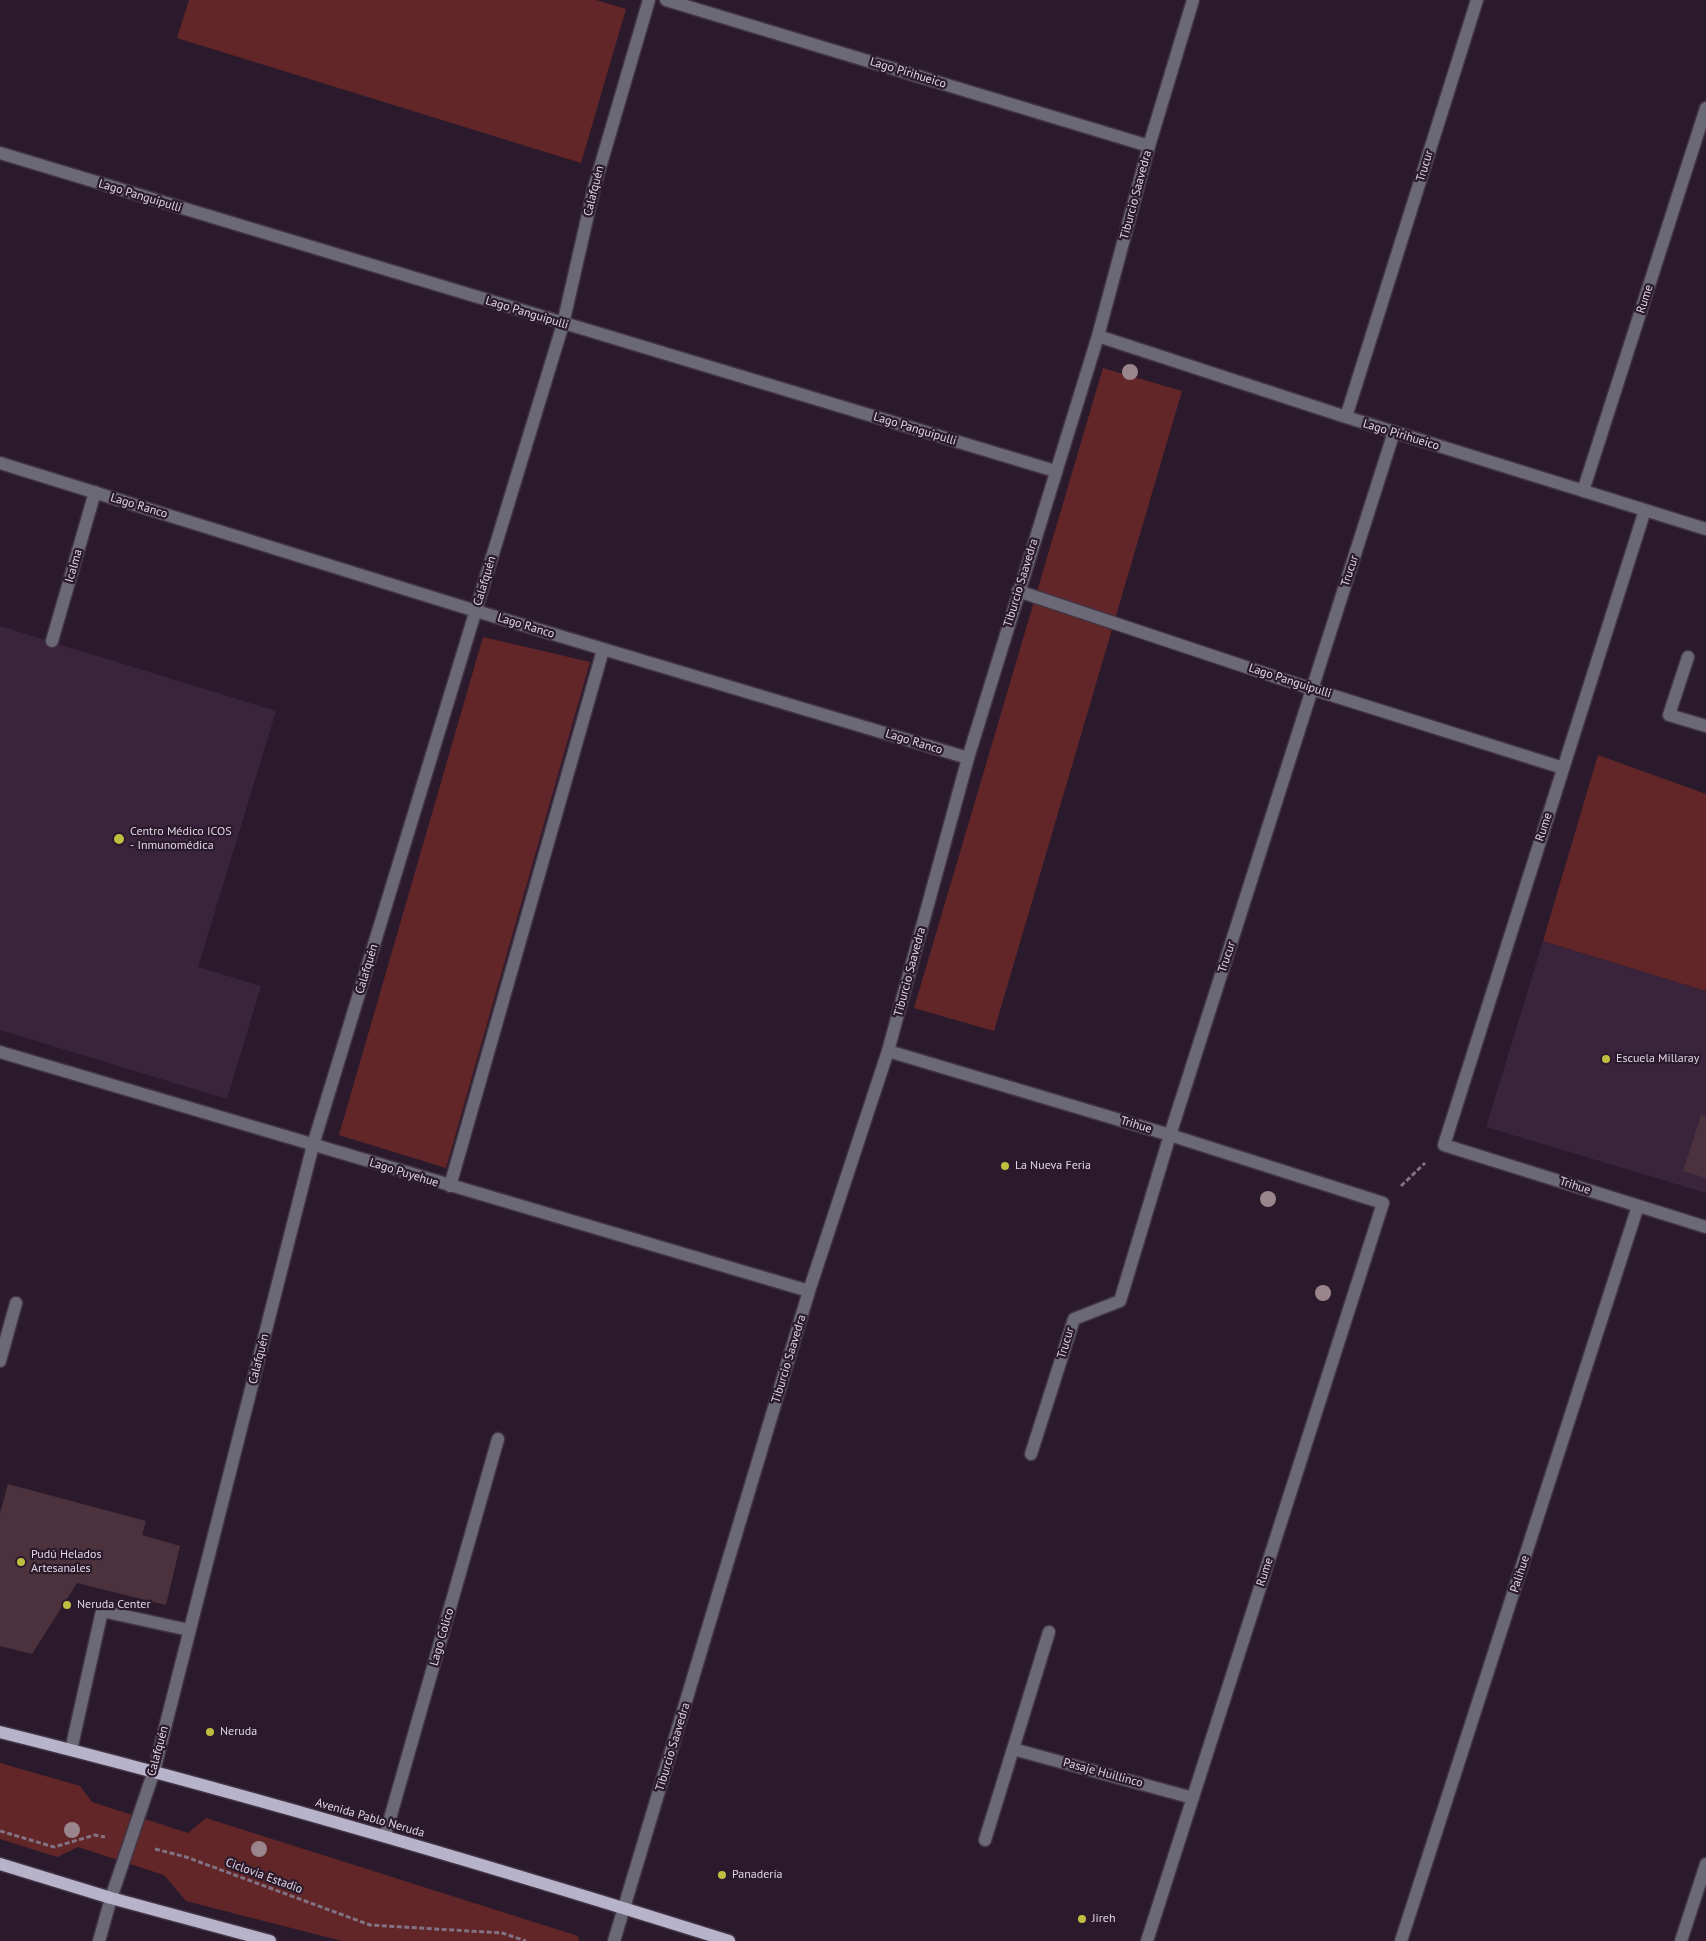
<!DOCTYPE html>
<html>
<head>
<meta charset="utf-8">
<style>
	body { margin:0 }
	canvas { display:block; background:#2a1a2c }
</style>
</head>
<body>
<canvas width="1706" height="1941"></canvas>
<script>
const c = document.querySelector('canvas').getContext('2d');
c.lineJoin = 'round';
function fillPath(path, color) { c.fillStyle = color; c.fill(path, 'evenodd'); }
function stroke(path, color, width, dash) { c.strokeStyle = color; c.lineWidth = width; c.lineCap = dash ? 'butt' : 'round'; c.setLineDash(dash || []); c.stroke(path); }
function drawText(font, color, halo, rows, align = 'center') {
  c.font = font + ' "PT Sans",sans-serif'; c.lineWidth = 4.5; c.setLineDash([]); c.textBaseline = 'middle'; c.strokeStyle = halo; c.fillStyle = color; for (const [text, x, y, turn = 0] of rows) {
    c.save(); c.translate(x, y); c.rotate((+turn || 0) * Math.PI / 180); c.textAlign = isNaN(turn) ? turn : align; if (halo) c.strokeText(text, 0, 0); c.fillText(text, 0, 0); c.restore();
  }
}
const built = new Path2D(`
	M0 626 276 711 198 967 261 986 227 1099 0 1030Z
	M1543 941 1706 991V1193L1486 1127Z`);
const green = new Path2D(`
	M189 0H596L626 9 581 163 177 38Z
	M1103 368 1182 391 994 1031 914 1008Z
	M483 637 590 662 446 1168 339 1135Z
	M1598 755 1706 794V991L1543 941Z
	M0 1763 80 1786 92 1802 188 1833 206 1818 578 1936 579 1941H342L186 1901 164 1875 78 1847 57 1857 0 1839Z`);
const building = new Path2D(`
	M1701 1115 1706 1117V1178L1683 1171Z
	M8 1484 146 1521 142 1535 180 1546 166 1605 77 1583 32 1654 0 1646V1513Z`);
const path = new Path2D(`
	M1401 1186 1425 1163
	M0 1831 54 1847 95 1835 105 1837
	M155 1849 186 1857 370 1925 502 1933 526 1941`);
const minor = new Path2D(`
	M666 0 1149 146
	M0 153 1055 471
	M1098 336 1346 417 1706 529
	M1346 417 1477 0
	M0 463 476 611 968 758
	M1583 491 1706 108
	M1645 510 1444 1145 1706 1227
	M1018 591 1312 689 1563 768
	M52 641 95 492
	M1688 657 1669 715 1706 726
	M888 1051 1170 1135 1383 1203 1147 1941
	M0 1052 809 1291
	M450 1186 603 650
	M0 1361 16 1303
	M1031 1454 1074 1319 1120 1301 1170 1135 1394 432
	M1013 1749 1193 1798
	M71 1750 102 1611 189 1630
	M385 1836 498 1439
	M985 1840 1049 1632
	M99 1941 111 1898 154 1771 313 1145 563 324 594 188 649 0
	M614 1941 809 1291 888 1051 968 758 1098 336 1149 146 1193 0
	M1401 1941 1638 1206
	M1681 1941 1706 1864`);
const major = new Path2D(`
	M0 1732C245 1793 488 1865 729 1941
	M0 1864 111 1898 270 1941`);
const trees = [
	[1130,372],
	[1268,1199],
	[1323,1293],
	[72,1830],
	[259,1849]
];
const markers = [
	[119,839,6,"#c0be40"],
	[1606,1059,5,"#c0be40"],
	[1005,1166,5,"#c0be40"],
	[21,1562,5,"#c0be40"],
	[67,1605,5,"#c0be40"],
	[210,1732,5,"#c0be40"],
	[722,1875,5,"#c0be40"],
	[1082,1919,5,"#c0be40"]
];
const streetNames = [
	["Lago Pirihueico",908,73,17],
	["Trucur",1425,166,-73],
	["Calafquén",594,191,-76],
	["Tiburcio Saavedra",1136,195,-75],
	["Lago Panguipulli",140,196,17],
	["Rume",1645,299,-72],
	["Lago Panguipulli",527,313,17],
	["Lago Panguipulli",915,429,17],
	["Lago Pirihueico",1401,435,17],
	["Lago Ranco",139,506,17],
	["Icalma",74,566,-74],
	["Trucur",1350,571,-72],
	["Calafquén",485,581,-73],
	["Tiburcio Saavedra",1021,583,-73],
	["Lago Ranco",526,626,17],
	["Lago Panguipulli",1290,681,18],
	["Lago Ranco",914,742,17],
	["Rume",1544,827,-72],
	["Trucur",1227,957,-72],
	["Calafquén",367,969,-73],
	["Tiburcio Saavedra",910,972,-75],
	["Trihue",1136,1125,17],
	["Lago Puyehue",404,1173,17],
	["Trihue",1575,1186,18],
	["Trucur",1066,1343,-73],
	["Calafquén",259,1359,-76],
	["Tiburcio Saavedra",789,1359,-73],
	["Rume",1265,1572,-72],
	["Palihue",1520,1574,-72],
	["Lago Colico",442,1637,-74],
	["Tiburcio Saavedra",673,1747,-73],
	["Calafquén",158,1751,-75],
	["Pasaje Huillinco",1103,1773,15],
	["Avenida Pablo Neruda",370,1818,16],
	["Ciclovia Estadio",264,1876,20]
];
const poiNames = [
	["Centro Médico ICOS",130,832],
	["- Inmunomédica",130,846],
	["Escuela Millaray",1616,1059],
	["La Nueva Feria",1015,1166],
	["Pudú Helados",31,1555],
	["Artesanales",31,1569],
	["Neruda Center",77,1605],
	["Neruda",220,1732],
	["Panadería",732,1875],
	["Jireh",1092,1919]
];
fillPath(built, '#39243b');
fillPath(green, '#622628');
fillPath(building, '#4c323d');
stroke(minor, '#433445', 15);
stroke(major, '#433445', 15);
stroke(path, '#817383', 3, [5, 2.5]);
stroke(minor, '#6b6975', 12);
stroke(major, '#b7b3cb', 12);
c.fillStyle = '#9a858c';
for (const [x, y] of trees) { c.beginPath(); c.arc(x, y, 8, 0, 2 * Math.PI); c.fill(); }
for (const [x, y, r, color] of markers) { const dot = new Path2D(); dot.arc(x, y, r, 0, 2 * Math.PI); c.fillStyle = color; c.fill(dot); stroke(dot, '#2a1a2c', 2); }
drawText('12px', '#e0d5e2', '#2a1a2c', streetNames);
drawText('12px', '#e0d5e2', '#2a1a2c', poiNames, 'left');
</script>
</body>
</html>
